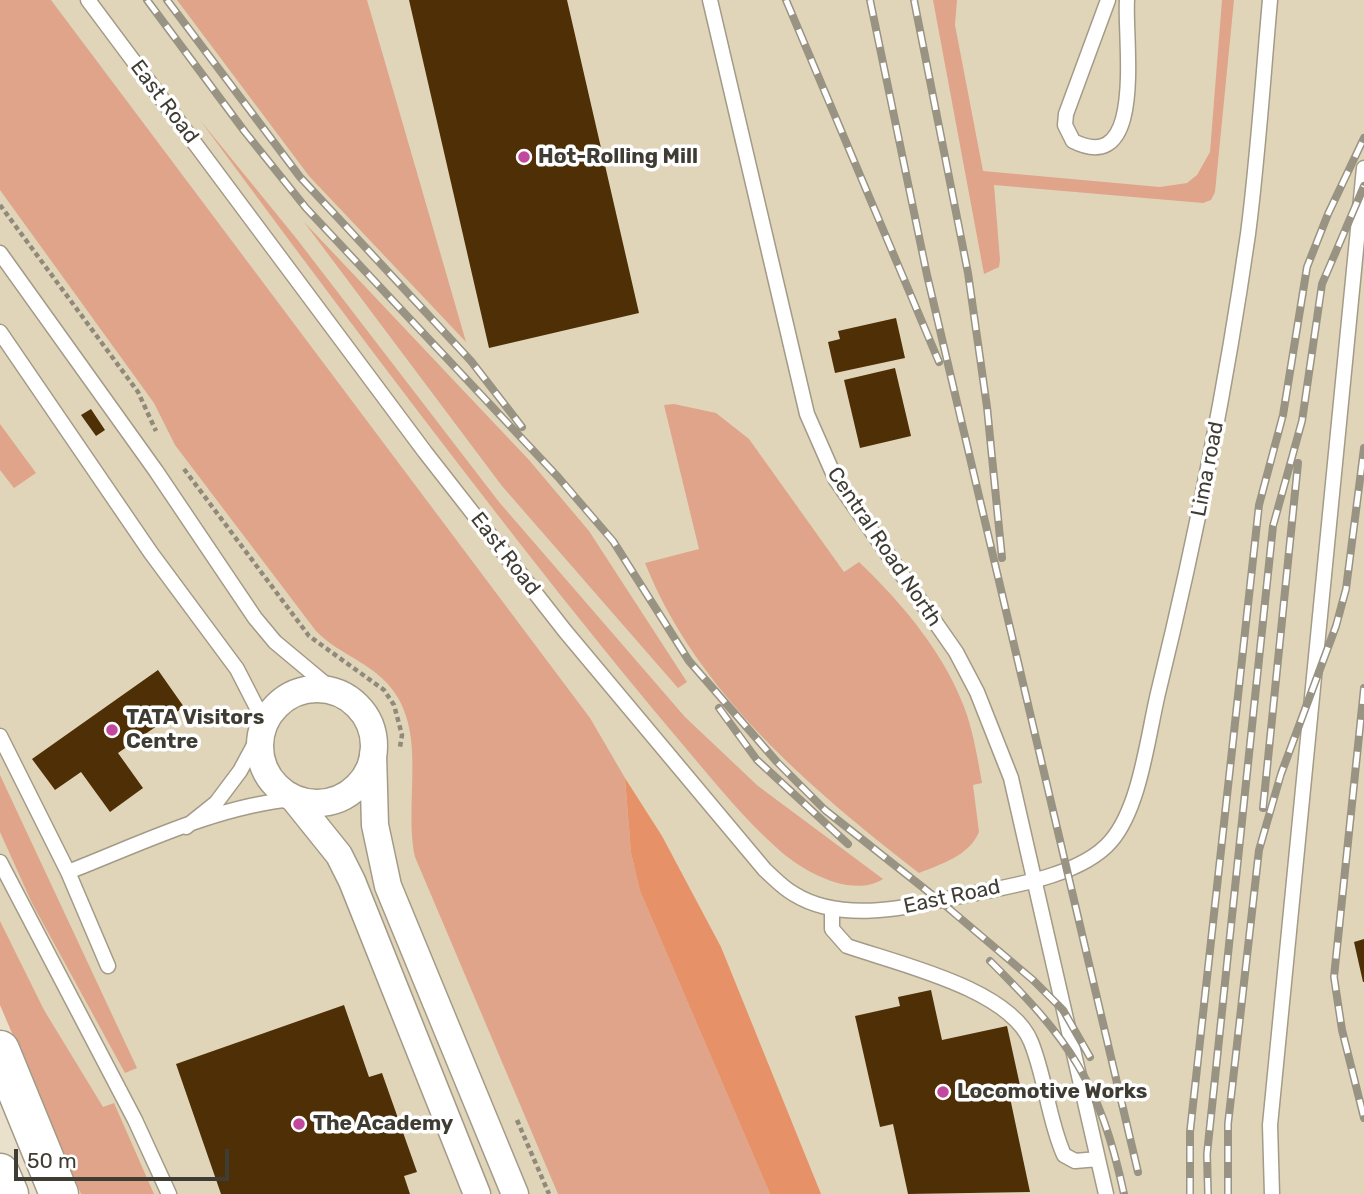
<!DOCTYPE html>
<html>
<head>
<meta charset="utf-8">
<style>
	body { margin:0 }
	#map { position:relative; width:1364px; height:1194px; overflow:hidden; background:#eae1cc; font-family:Rubik,sans-serif }
	canvas { display:block }
	.scale { position:absolute; left:14px; top:1149px; width:215px; height:32px; box-sizing:border-box; border:4px solid #3f3c33; border-top:0; padding-left:9px; font-size:21px; line-height:24px; white-space:nowrap; color:#3f3c33; -webkit-text-stroke:5px #fff; paint-order:stroke }
</style>
</head>
<body>
<div id="map">
<canvas width="1364" height="1194"></canvas>
<div class="scale">50 m</div>
</div>
<script>
const c = document.querySelector('canvas').getContext('2d');
c.lineJoin = 'round';
function fillPath(path, color) { c.fillStyle = color; c.fill(path, 'evenodd'); }
function stroke(path, color, width, dash) { c.strokeStyle = color; c.lineWidth = width; c.lineCap = dash ? 'butt' : 'round'; c.setLineDash(dash || []); c.stroke(path); }
function drawText(font, color, halo, rows, align = 'center') {
  c.font = font + ' Rubik,sans-serif'; c.lineWidth = 7; c.setLineDash([]); c.textBaseline = 'middle'; c.strokeStyle = halo; c.fillStyle = color; for (const [text, x, y, turn = 0] of rows) {
    c.save(); c.translate(x, y); c.rotate((+turn || 0) * Math.PI / 180); c.textAlign = isNaN(turn) ? turn : align; if (halo) c.strokeText(text, 0, 0); c.fillText(text, 0, 0); c.restore();
  }
}
const built = new Path2D(`
	M0 0H1364V1194H81L0 1005Z`);
const green = new Path2D(`
	M0 0H51L590 718 625 778 631 853 640 891 770 1194H558L415 857C403 799 430 728 386 682 366 661 336 652 316 631L175 445 154 403 0 190Z
	M177 0H367L466 342 309 176Z
	M933 0H957L955 25 983 171 1160 187 1187 183 1197 175 1210 152 1222 0H1234L1215 192 1211 200 1203 203 994 185 1000 260 999 267 984 274Z
	M200 120 296 238 499 502 685 717 758 786 883 879C852 899 802 871 778 849 745 820 717 785 689 752 644 699 601 646 558 592 436 437 317 279 200 120Z
	M304 222 529 460 589 531 687 682 678 688 502 486Z
	M674 404 716 413 749 439 844 572 859 562C903 604 947 656 967 715 974 737 978 760 982 783L973 785 979 832C969 856 941 864 919 873 811 789 697 693 645 563L699 549 664 405Z
	M0 424 36 473 14 488 0 470Z
	M0 775 137 1068 125 1073 32 903 0 832Z
	M0 921 44 1010 103 1107 114 1103 154 1194H81L0 1005Z`);
const forest = new Path2D(`
	M625 778 662 836 721 947 821 1194H770L640 891 631 853Z`);
const building = new Path2D(`
	M409 0H567L639 313 489 348Z
	M896 318 905 358 835 373 828 342 840 339 838 331Z
	M895 368 911 436 860 448 844 380Z
	M91 409 105 430 96 436 81 415Z
	M158 670 184 707 118 753 143 788 110 812 81 772 55 790 32 759Z
	M1364 939V982H1363L1354 942Z
	M931 990 942 1040 1007 1026 1021 1090 1009 1093 1030 1192 908 1194 893 1124 880 1127 855 1016 900 1006 898 997Z
	M344 1005 369 1077 382 1073 417 1172 404 1176 410 1194H221L176 1064Z`);
const path = new Path2D(`
	M0 205 138 392 156 431
	M184 469 309 636 384 690 394 705 402 735 400 747
	M517 1120 549 1194`);
const lane = new Path2D(`
	M88 0 425 452 565 631 765 870C774 878 783 888 794 894 839 922 902 909 951 898 997 888 1079 879 1111 841 1141 806 1148 733 1159 689 1196 538 1226 387 1248 234 1258 157 1263 78 1270 0
	M710 0 807 414 836 480 956 652 977 692 1011 778 1106 1194
	M1108 0 1066 114 1065 125 1073 141C1147 178 1124 39 1127 0
	M0 253 156 471 255 618 275 642 335 692
	M0 332 151 553 237 669 258 710 261 732 240 771 216 803 186 827
	M0 736 68 872 108 966
	M0 862 135 1120 169 1194
	M68 872C140 844 216 806 294 799
	M832 909V929L847 946C899 964 1010 989 1031 1042 1046 1079 1048 1119 1064 1155L1075 1161 1098 1159
	M1272 1194 1270 1125 1364 168`);
const street = new Path2D(`
	M260 746a57 57 0 1 1 114 0a57 57 0 1 1-114 0Z
	M373 754 375 825 388 886 515 1194
	M294 799 339 855 352 881 477 1194`);
const primary = new Path2D(`
	M0 1050 59 1194
	M0 1173 9 1194`);
const rail = new Path2D(`
	M147 0 245 132 306 208 558 477 613 541 689 661 777 762 825 810 940 901 1033 980 1063 1010 1090 1057
	M167 0 300 177 471 361 522 427
	M786 0 939 362
	M870 0 927 275 1138 1172
	M914 0 968 273 987 407 1002 558
	M1364 688 1334 977 1342 1030 1364 1118
	M719 708 757 760 848 844
	M1263 808 1298 463
	M990 961C1070 1040 1100 1083 1124 1194
	M1190 1194V1132L1259 505 1283 415 1307 267 1328 214 1364 138
	M1208 1194 1207 1154 1273 526 1302 421 1322 284 1364 186
	M1228 1194V1124L1259 850 1281 774 1336 626 1346 589 1364 448`);
const markers = [
	[524,157,7,"#c1489d"],
	[112,730,7,"#c1489d"],
	[943,1092,7,"#c1489d"],
	[299,1124,7,"#c1489d"]
];
const streetNames = [
	["East Road",164,102,53],
	["Lima road",1208,469,-79],
	["Central Road North",884,547,56],
	["East Road",505,554,52],
	["East Road",952,897,-12]
];
const poiNames = [
	["Hot-Rolling Mill",538,157],
	["TATA Visitors",126,718],
	["Centre",126,742],
	["Locomotive Works",957,1092],
	["The Academy",313,1124]
];
fillPath(built, '#e1d5b9');
fillPath(green, '#dfa489');
fillPath(forest, '#e79169');
fillPath(building, '#4f2f05');
stroke(lane, '#a39b87', 17);
stroke(street, '#a39b87', 29);
stroke(primary, '#a39b87', 41);
stroke(path, '#908a7c', 4.5, [5, 3.5]);
stroke(lane, '#fff', 14);
stroke(street, '#fff', 26);
stroke(primary, '#fff', 38);
stroke(rail, '#999384', 8);
stroke(rail, '#fff', 5, [16]);
for (const [x, y, r, color] of markers) { const dot = new Path2D(); dot.arc(x, y, r, 0, 2 * Math.PI); c.fillStyle = color; c.fill(dot); stroke(dot, '#fff', 2.5); }
drawText('21px', '#3f3c33', '#fff', streetNames);
drawText('bold 21px', '#3f3c33', '#fff', poiNames, 'left');
</script>
</body>
</html>
